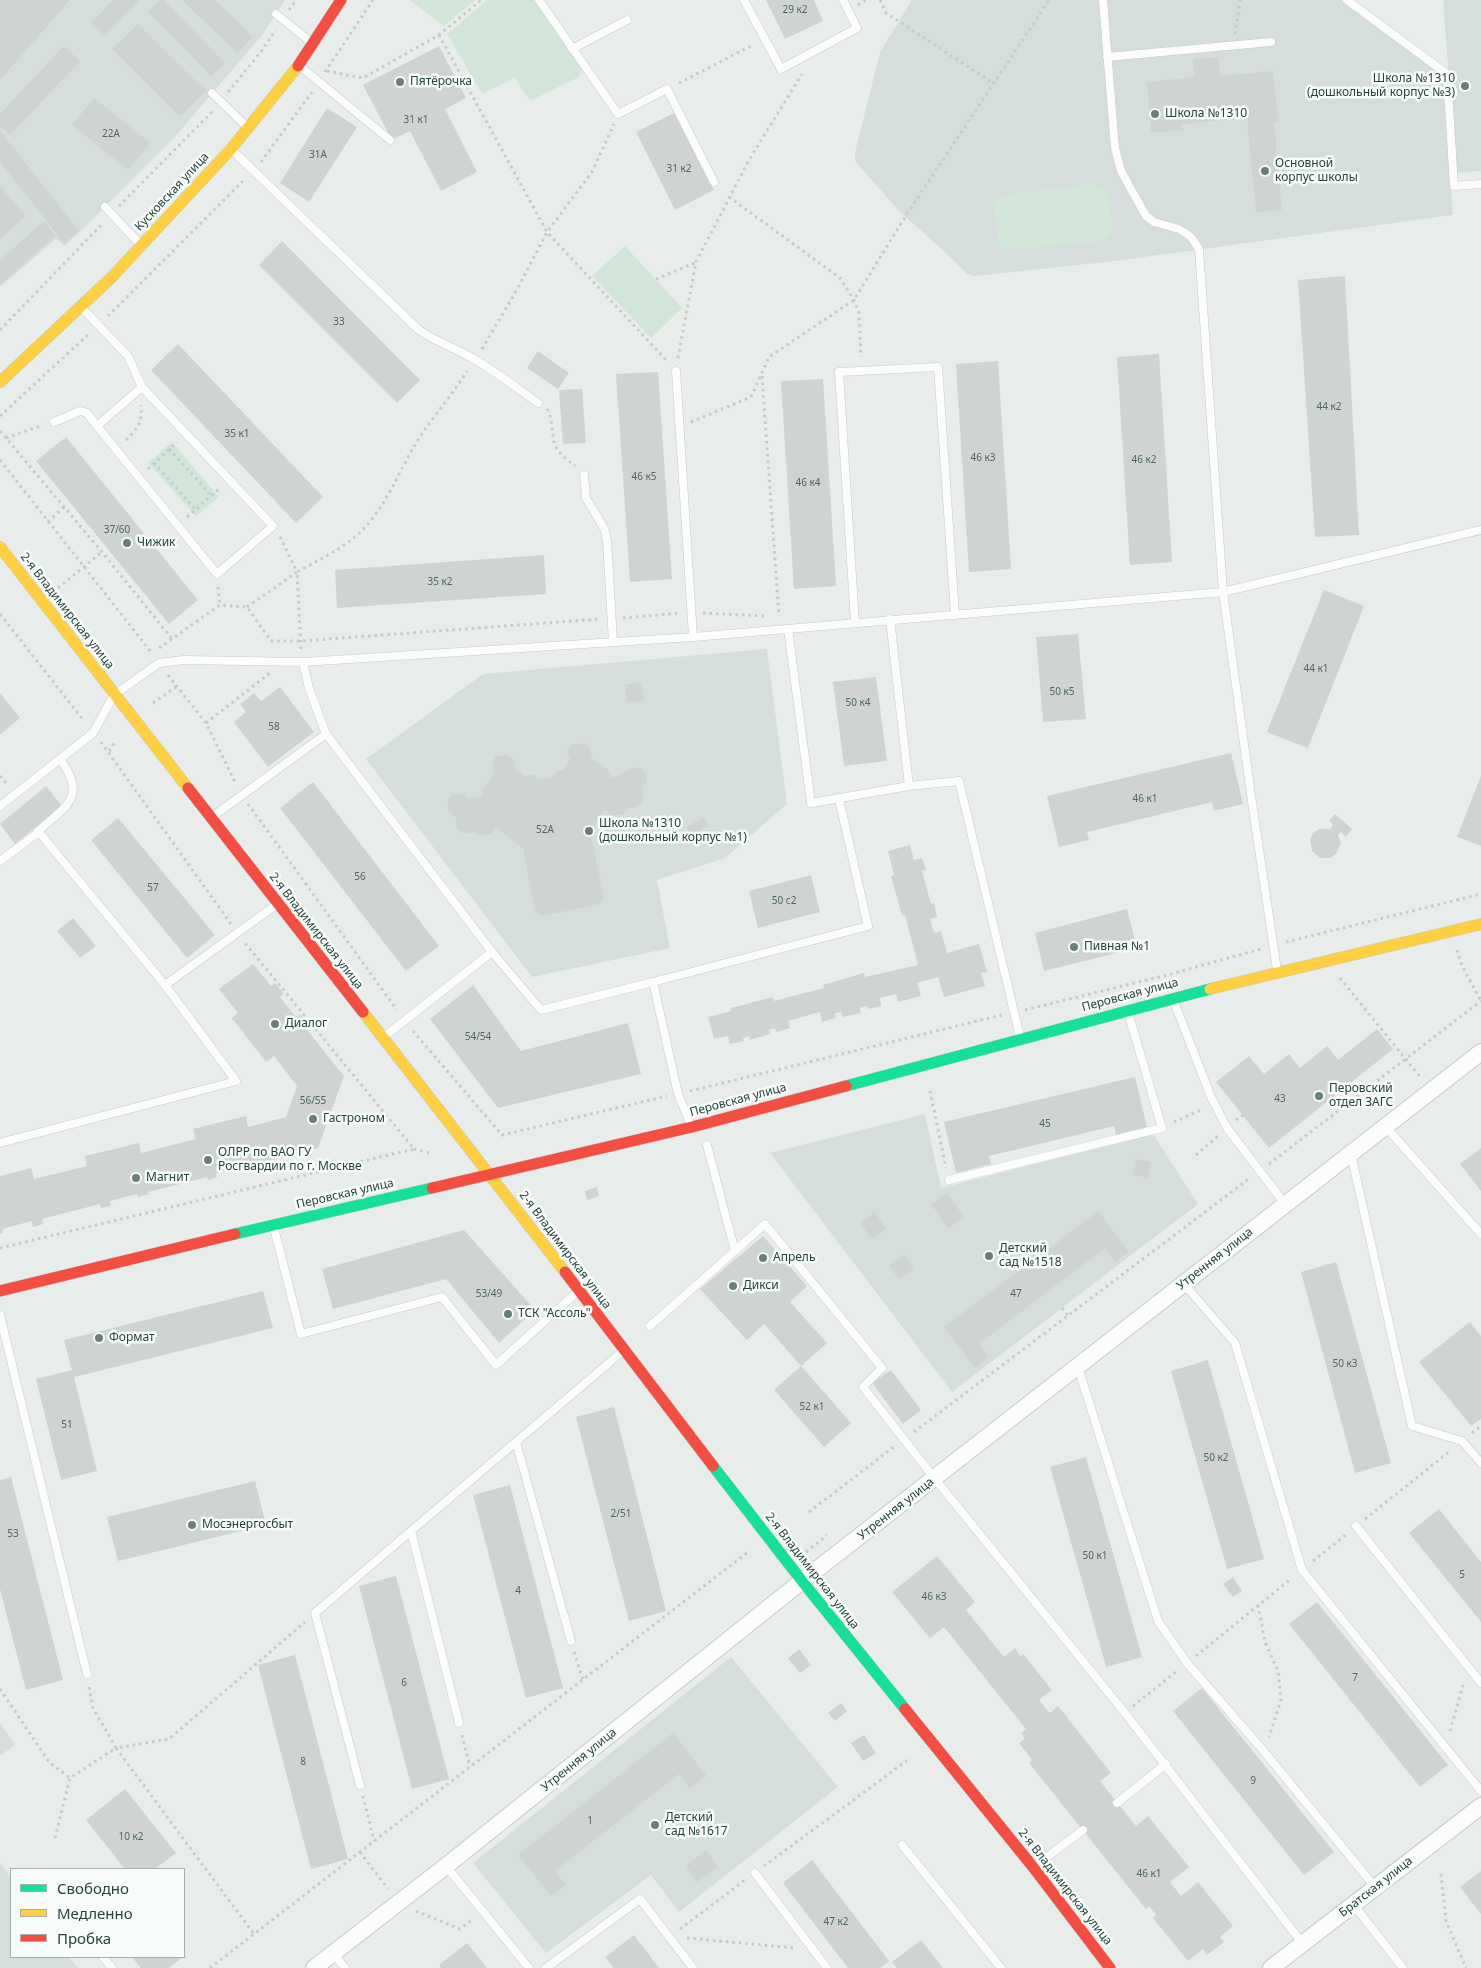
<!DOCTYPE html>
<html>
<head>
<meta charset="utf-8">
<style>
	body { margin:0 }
	#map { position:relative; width:1481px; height:1968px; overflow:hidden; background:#e8edeb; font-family:"Noto Sans",sans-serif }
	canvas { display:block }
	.legend { position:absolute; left:10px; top:1868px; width:175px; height:90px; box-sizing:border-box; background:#f7fbf9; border:1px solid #a3b1ad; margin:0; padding:6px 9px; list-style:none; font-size:15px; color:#24423a }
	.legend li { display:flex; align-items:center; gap:10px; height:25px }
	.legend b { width:25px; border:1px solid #a3b1ad }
</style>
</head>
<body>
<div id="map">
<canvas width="1481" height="1968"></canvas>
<ul class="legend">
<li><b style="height:6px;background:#16e098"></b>Свободно</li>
<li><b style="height:6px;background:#ffcf43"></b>Медленно</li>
<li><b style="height:6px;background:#f24e42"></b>Пробка</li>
</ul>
</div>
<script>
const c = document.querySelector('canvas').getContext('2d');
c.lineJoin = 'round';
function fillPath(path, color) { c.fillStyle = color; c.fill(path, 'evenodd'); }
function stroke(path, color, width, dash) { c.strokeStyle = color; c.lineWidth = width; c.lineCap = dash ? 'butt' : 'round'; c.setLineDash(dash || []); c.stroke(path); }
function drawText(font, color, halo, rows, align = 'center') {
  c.font = font + ' "Noto Sans",sans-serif'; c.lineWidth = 5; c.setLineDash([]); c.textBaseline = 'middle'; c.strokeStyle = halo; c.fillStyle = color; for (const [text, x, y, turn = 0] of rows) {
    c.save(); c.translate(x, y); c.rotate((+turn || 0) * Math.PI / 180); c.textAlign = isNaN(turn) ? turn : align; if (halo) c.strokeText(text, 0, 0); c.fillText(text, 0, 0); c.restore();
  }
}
const built = new Path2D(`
	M0 0H285L263 34 174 138 82 230 65 246 56 239 0 287Z
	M912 0H1342L1443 76 1453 215 1115 261 976 276 967 274 947 254 898 210 855 161V152L880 52Z
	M1443 0H1481V171L1456 173Z
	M767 649 787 804 725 858 657 880 670 948 532 977 366 759 483 674Z
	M925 1114 941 1188 1153 1134 1198 1204 952 1392 770 1153Z
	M731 1657 838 1787 679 1912 651 1875 546 1953 473 1863Z
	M0 1723 15 1745 0 1756Z
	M0 1863 11 1878V1957H69L78 1968H0Z`);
const green = new Path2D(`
	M409 0H475L444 26Z
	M487 0H534L582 69 579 77 530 101 515 78 482 94 447 34Z
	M1095 184 1108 191 1112 231 1102 241 1006 250 999 244 993 205 998 196Z
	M625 246 682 308 651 338 592 276Z
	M172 442 219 497 196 516 148 463Z`);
const building = new Path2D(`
	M0 0H70L0 80Z
	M113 0H140L105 36 91 23Z
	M160 0H164L225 63 211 76 148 12Z
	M182 0H215L253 37 237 53Z
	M766 0H814L823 21 785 39Z
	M138 24 206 91 180 117 112 49Z
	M64 46 80 61 10 135 0 126V114Z
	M439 46 466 98 445 109 477 172 441 191 410 131 392 140 363 85Z
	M1219 57 1220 76 1273 71 1278 121 1274 122 1282 210 1256 212 1247 118 1182 124 1183 130 1151 133 1147 82 1194 77 1193 59Z
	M94 98 150 143 128 170 72 125Z
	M327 108 357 127 309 202 280 183Z
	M674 113 714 190 675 210 636 132Z
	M0 131 79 231 64 243 0 162Z
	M0 186 26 216 0 239Z
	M44 221 55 236 0 285V260Z
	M282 241 420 380 397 403 259 265Z
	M1345 276 1359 535 1315 537 1298 280Z
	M178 344 323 497 296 523 151 370Z
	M538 351 569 373 558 389 527 368Z
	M1159 354 1172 562 1130 565 1117 357Z
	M998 361 1011 569 969 572 956 364Z
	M658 372 672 579 630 582 616 374Z
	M823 379 836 586 794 589 781 381Z
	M582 389 586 443 563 444 559 390Z
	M66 437 198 600 169 624 36 461Z
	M544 555 546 594 337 608 335 570Z
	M1324 590 1364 606 1308 748 1267 732Z
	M1078 634 1086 719 1043 722 1036 637Z
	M876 677 887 761 844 766 833 682Z
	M641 682 644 700 627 703 625 685Z
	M280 687 314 732 268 767 234 722 246 712 240 704 254 693 261 701Z
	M0 693 20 718 0 735Z
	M583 743 590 747 592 759 608 770 611 778 623 774 629 769 638 767 645 772 647 782 642 787 644 799 638 807 629 808 622 815H612L605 810 590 831 604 899 600 904 542 916 535 912 523 848 496 828 491 834 482 836 473 832 466 834 457 829 456 817 449 812 447 802 452 795 462 794 468 799 483 796 482 790 495 773 492 764 496 756 506 755 514 759 515 769 524 776 532 774 539 780 551 778 557 771 564 769 570 760 567 752 572 745Z
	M1231 753 1243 804 1214 811 1212 802 1087 832 1089 840 1059 847 1047 796Z
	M1481 776V846L1457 837Z
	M313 782 439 946 406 971 280 808Z
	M46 786 62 806 15 844 0 824Z
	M1335 814 1352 829 1346 837 1341 832 1338 835 1341 843 1336 854 1330 858H1320L1312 851 1310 840 1313 833 1319 829H1330L1333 825 1329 821Z
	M704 817 709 826 691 836 686 827Z
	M118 818 215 935 187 958 91 840Z
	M910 845 914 860 922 858 926 870 922 871 931 904 934 903 937 917 930 919 934 933 941 931 947 953 979 944 987 972 981 973 985 986 944 997 938 977 917 983 921 996 898 1002 896 994 880 998 881 1006 868 1009 867 1006 860 1008 861 1013 843 1017 841 1012 835 1013 836 1018 822 1022 820 1012 788 1021 790 1028 776 1032 775 1028 769 1030 770 1034 750 1040 749 1036 743 1038 744 1041 730 1044 728 1036 714 1039 708 1017 731 1011V1008L773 997 774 1001 824 988 823 985 864 973 865 977 918 965 905 915 902 916 891 876 894 875 888 851Z
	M811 875 820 912 758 928 749 891Z
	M1127 909 1137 948 1044 971 1035 933Z
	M73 918 96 946 80 958 57 931Z
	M253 964 271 986 275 983 284 994 280 997 296 1017 300 1014 310 1027 307 1030 344 1076 318 1148 257 1164 258 1168 249 1170 247 1165 216 1173 217 1177 208 1180 207 1177 148 1192 149 1194 138 1197 137 1194 110 1201 111 1206 101 1208 100 1204 42 1219 43 1224 33 1227 32 1221 2 1229 3 1233 0 1234V1176L31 1168 34 1179 87 1166 85 1156 139 1143 141 1153 196 1139 193 1129 246 1116 248 1127 286 1117 297 1086 274 1056 266 1062 232 1018 238 1013 219 989Z
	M473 985 521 1051 628 1023 641 1074 498 1108 430 1019Z
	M1377 1029 1393 1049 1269 1148 1216 1082 1249 1056 1264 1074 1289 1054 1300 1068 1327 1046 1338 1060Z
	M1135 1077 1147 1127 1116 1135 1114 1126 989 1156 991 1164 956 1173 944 1122Z
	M1481 1148V1191L1460 1164Z
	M1136 1159 1151 1162 1148 1178 1133 1175Z
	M597 1187 599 1196 587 1200 585 1191Z
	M947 1193 964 1217 948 1228 931 1204Z
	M1098 1211 1129 1252 1115 1262 1105 1248 979 1344 989 1357 975 1368 944 1327Z
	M875 1212 886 1229 871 1239 860 1222Z
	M464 1230 535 1310 499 1343 446 1279 333 1309 322 1269Z
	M763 1236 807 1286 790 1302 827 1343 801 1366 851 1423 824 1447 774 1390 801 1366 764 1324 747 1340 700 1289Z
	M904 1255 914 1269 899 1279 889 1266Z
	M1336 1262 1391 1463 1355 1473 1301 1272Z
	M263 1291 273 1328 74 1377 97 1471 61 1480 36 1379 72 1370 64 1340Z
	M1470 1322 1481 1336V1419L1471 1426 1419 1362Z
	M1208 1360 1264 1559 1227 1569 1171 1371Z
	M891 1370 921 1410 903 1424 872 1383Z
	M614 1407 666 1611 629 1621 576 1417Z
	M1086 1457 1142 1657 1106 1667 1050 1467Z
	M11 1477 63 1680 26 1690 0 1589V1480Z
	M255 1481 266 1525 118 1561 107 1517Z
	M510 1485 563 1688 526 1698 473 1495Z
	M1439 1509 1481 1562V1622L1409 1533Z
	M937 1556 975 1602 966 1610 1004 1657 1015 1648 1020 1656 1023 1654 1052 1690 1039 1700 1050 1713 1058 1706 1111 1773 1100 1781 1136 1826 1148 1816 1189 1867 1170 1882 1181 1896 1198 1882 1233 1926 1220 1937 1224 1942 1207 1955 1203 1949 1188 1961 1153 1918 1156 1915 1149 1906 1146 1909 1029 1763 1032 1760 1019 1743 1025 1739 1021 1733 1026 1729 948 1632 944 1627 930 1638 892 1592Z
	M396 1576 449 1779 412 1789 359 1586Z
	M1233 1577 1242 1591 1233 1597 1223 1584Z
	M1317 1602 1448 1765 1420 1787 1289 1624Z
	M799 1649 811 1665 800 1673 788 1658Z
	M295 1655 348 1859 311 1869 258 1665Z
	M1202 1688 1334 1852 1304 1875 1173 1711Z
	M841 1703 847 1711 835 1721 828 1713Z
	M673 1733 706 1775 690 1788 679 1774 555 1871 566 1885 551 1896 518 1855Z
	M864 1735 876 1753 863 1761 851 1743Z
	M125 1789 176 1853 155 1869H125L86 1820Z
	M706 1850 718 1867 697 1882 686 1866Z
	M812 1860 889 1961 880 1968H848L783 1883Z
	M1481 1871V1914L1460 1887Z
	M634 1935 659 1968H614L605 1957Z
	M921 1940 943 1968H897L892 1962Z
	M467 1943 487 1968H441L439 1965Z
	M132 1957H183L169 1968H141Z`);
const path = new Path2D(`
	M880 0 886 13 993 83
	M858 5 866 0
	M289 10 296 0
	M1235 34 1240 0
	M439 35 547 232 667 361
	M327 71 363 78 439 35 481 0
	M325 72 373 0
	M679 83 753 45
	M228 92 260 53 276 30
	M261 162 312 92
	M729 197 840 278 854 300 859 313 861 357
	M119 206 213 111
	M656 279 695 263
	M108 316 245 179
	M0 330 103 223
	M482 349 514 295 547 232 592 172 614 124
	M678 358 696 262 749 160 802 74
	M762 376 779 616
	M547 409C554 420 551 434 555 445 559 454 568 460 575 466
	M0 416 89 334
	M691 422 751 397 769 357 854 300 905 217 1049 0
	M0 431 102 552 173 640
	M6 438 43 425
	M126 440C137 430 143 421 141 405
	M169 449 211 495
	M0 460 151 652
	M154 463 195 509
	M148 469 177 442
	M187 517 220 488
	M48 522 64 507
	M218 587 220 605
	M58 588 102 552
	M247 607 297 572 280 537
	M703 613 764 616
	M0 614 84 721
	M623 618 680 613
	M159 648 220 605 247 607 271 641H301L600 619
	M301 649 297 572C316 561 339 551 356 536 384 512 398 473 416 443 432 417 452 396 467 371
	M168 675 206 723 236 784
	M153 703 177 686
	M206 723 270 673
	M101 742 231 924
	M109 751 116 741
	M0 776 7 784
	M248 804 397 1010
	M1286 942 1481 894
	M1457 950 1462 966 1481 1001
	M1340 978 1421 1078
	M1025 1010 1167 975 1261 949
	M413 1031 502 1135 667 1096
	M690 1091 1002 1015
	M930 1091 946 1168
	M1236 1120 1243 1115
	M1174 1122 1203 1109
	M414 1149 429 1153
	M1196 1155 1218 1136
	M1269 1164 1481 1001
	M0 1248 414 1149 245 943
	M1062 1308 1068 1316
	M914 1432 1250 1178
	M1472 1433 1481 1426
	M809 1512 895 1446
	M1365 1519 1450 1451
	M806 1552 827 1535
	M1313 1561 1347 1534
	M1258 1605 1265 1642 1278 1671 1281 1700 1269 1737
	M574 1652 583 1680
	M1196 1656 1292 1578
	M89 1687 93 1708 116 1748 169 1739 305 1622
	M0 1689 49 1762 70 1778
	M1133 1706 1177 1671
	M1450 1731 1464 1682
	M462 1735 470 1767
	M363 1796 374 1841
	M55 1838 70 1778 116 1748 254 1934
	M360 1852 388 1889
	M764 1866 909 1759
	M1441 1874 1446 1921 1466 1968
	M416 1911 460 1929 473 1919
	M680 1929 745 1880
	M687 1938 795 1948
	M210 1968 748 1552`);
const lane = new Path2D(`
	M539 0 618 114 667 89 714 182
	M744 0 781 69 857 28 843 0
	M1103 0 1115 148 1121 171 1146 216 1154 222 1179 229 1191 237 1199 249 1223 592 1253 809 1277 970
	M1347 0 1447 74 1454 186 1481 184
	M276 14 312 43
	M572 49 627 20
	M1107 57 1271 42
	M301 67 390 140
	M212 93 247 127
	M232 150 419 330C436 342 456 348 474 359 496 372 517 388 538 403
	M105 207 140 244
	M82 308 128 356 142 387 273 526 217 574 97 426 142 387
	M676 371 693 637
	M54 422 80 411 87 413 97 426
	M584 475 586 498 604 528 607 540 613 642
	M855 623 839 372 938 367 955 614
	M788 629 811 803 909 786 890 619
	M303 662 309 688 326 734 492 952
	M60 759C88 797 66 806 38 831L165 985
	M909 786 959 781 1020 1037
	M0 806 93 733 114 695 159 663 184 660 303 662 693 637 1223 592 1481 530
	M212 817 326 734
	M0 861 39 832
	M1173 999 1211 1097 1227 1128 1285 1204
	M385 1036 492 952 541 1010 653 982
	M691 1125 678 1094 653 982 868 926 839 799
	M1385 1126 1481 1234
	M0 1143 236 1081 165 985 276 905
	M1351 1154 1412 1426 1462 1441 1481 1463
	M949 1180 1162 1128 1128 1012
	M274 1228 301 1334 442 1297 496 1365 577 1292
	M735 1251 765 1224 882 1368 863 1387 935 1479 1125 1713 1303 1944
	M1184 1284 1235 1343 1302 1570 1481 1791
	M0 1315 87 1674
	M650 1326 735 1251 707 1145
	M1078 1367 1158 1621 1187 1663 1262 1749 1375 1887
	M516 1442 571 1641
	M1356 1526 1481 1683
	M459 1723 411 1531 623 1351
	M360 1785 315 1613 411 1531
	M1117 1803 1166 1764
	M902 1845 1001 1968
	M446 1866 529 1968
	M1035 1866 1083 1830
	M755 1873 827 1968
	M1353 1904 1403 1968
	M333 1953 345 1968
	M103 1957 112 1968
	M546 1968 640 1899 693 1968`);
const street = new Path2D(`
	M314 1968 446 1866 802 1581 1481 1052
	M1271 1968 1481 1806`);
const fast = new Path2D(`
	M846 1086 1210 989
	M235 1234 432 1188
	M713 1466 802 1581 905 1709`);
const slow = new Path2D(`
	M0 382 112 277 231 149 298 66
	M0 547 188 788
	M1210 989 1481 924
	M363 1012 565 1272`);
const jam = new Path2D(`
	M298 66 341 0
	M188 788 363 1012
	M432 1188 692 1127 846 1086
	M565 1272 713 1466
	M0 1291 235 1234
	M905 1709 1033 1867 1110 1968`);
const markers = [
	[400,82,5,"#697e78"],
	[1465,86,5,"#697e78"],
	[1155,114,5,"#697e78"],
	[1265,171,5,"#697e78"],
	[127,543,5,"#697e78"],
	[589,831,5,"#697e78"],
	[1074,947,5,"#697e78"],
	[275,1024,5,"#697e78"],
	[1319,1096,5,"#697e78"],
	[313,1119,5,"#697e78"],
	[208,1160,5,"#697e78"],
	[136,1178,5,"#697e78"],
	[989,1256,5,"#697e78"],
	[763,1258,5,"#697e78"],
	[733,1286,5,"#697e78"],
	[508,1314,5,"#697e78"],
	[99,1338,5,"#697e78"],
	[192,1525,5,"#697e78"],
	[655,1825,5,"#697e78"]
];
const numberNames = [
	["29 к2",795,10],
	["31 к1",416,120],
	["22А",111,134],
	["31А",318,155],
	["31 к2",679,169],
	["33",339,322],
	["44 к2",1329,407],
	["35 к1",237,434],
	["46 к3",983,458],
	["46 к2",1144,460],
	["46 к5",644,477],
	["46 к4",808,483],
	["37/60",117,530],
	["35 к2",440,582],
	["44 к1",1316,669],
	["50 к5",1062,692],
	["50 к4",858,703],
	["58",274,727],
	["46 к1",1145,799],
	["52А",545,830],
	["56",360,877],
	["57",153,888],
	["50 с2",784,901],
	["54/54",478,1037],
	["43",1280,1099],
	["56/55",313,1101],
	["45",1045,1124],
	["53/49",489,1294],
	["47",1016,1294],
	["50 к3",1345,1364],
	["52 к1",812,1407],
	["51",67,1425],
	["50 к2",1216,1458],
	["2/51",621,1514],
	["53",13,1534],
	["50 к1",1095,1556],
	["5",1462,1575],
	["4",518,1591],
	["46 к3",934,1597],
	["7",1355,1678],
	["6",404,1683],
	["8",303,1762],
	["9",1253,1781],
	["1",590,1821],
	["10 к2",131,1837],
	["46 к1",1149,1874],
	["47 к2",836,1922]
];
const poiNames = [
	["Школа №1310",1455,79,"right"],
	["(дошкольный корпус №3)",1455,93,"right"],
	["Пятёрочка",410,82],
	["Школа №1310",1165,114],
	["Основной",1275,164],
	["корпус школы",1275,178],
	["Чижик",137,543],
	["Школа №1310",599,824],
	["(дошкольный корпус №1)",599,838],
	["Пивная №1",1084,947],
	["Диалог",285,1024],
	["Перовский",1329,1089],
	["отдел ЗАГС",1329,1103],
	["Гастроном",323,1119],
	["ОЛРР по ВАО ГУ",218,1153],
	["Росгвардии по г. Москве",218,1167],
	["Магнит",146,1178],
	["Детский",999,1249],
	["сад №1518",999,1263],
	["Апрель",773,1258],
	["Дикси",743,1286],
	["ТСК \"Ассоль\"",518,1314],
	["Формат",109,1338],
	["Мосэнергосбыт",202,1525],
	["Детский",665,1818],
	["сад №1617",665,1832]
];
const streetNames = [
	["Кусковская улица",172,192,-47],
	["2-я Владимирская улица",67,611,52],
	["2-я Владимирская улица",316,931,52],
	["Перовская улица",1130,995,-15],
	["Перовская улица",738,1100,-15],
	["Перовская улица",345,1194,-13],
	["2-я Владимирская улица",565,1250,53],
	["Утренняя улица",1215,1259,-38],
	["Утренняя улица",896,1509,-38],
	["2-я Владимирская улица",812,1571,52],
	["Утренняя улица",579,1760,-39],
	["2-я Владимирская улица",1065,1887,52],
	["Братская улица",1376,1887,-38]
];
fillPath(built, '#d6dedb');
fillPath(green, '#d1e6d8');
fillPath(building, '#cfd4d2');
stroke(lane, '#c5cac8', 9);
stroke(street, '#c5cac8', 18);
stroke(fast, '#c3cbc8', 12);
stroke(slow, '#c3cbc8', 12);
stroke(jam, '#c3cbc8', 12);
stroke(path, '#c3ccca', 3, [2.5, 4]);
stroke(lane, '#fcfcfc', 8);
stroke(street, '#fcfcfc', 16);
stroke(fast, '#16e098', 11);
stroke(slow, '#ffcf43', 11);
stroke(jam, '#f24e42', 11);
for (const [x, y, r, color] of markers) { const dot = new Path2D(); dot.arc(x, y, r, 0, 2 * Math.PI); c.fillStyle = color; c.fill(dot); stroke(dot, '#f7fbf9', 2); }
drawText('10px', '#506761', null, numberNames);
drawText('12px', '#24423a', '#f7fbf9', poiNames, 'left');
drawText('12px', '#24423a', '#f7fbf9', streetNames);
</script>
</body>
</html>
